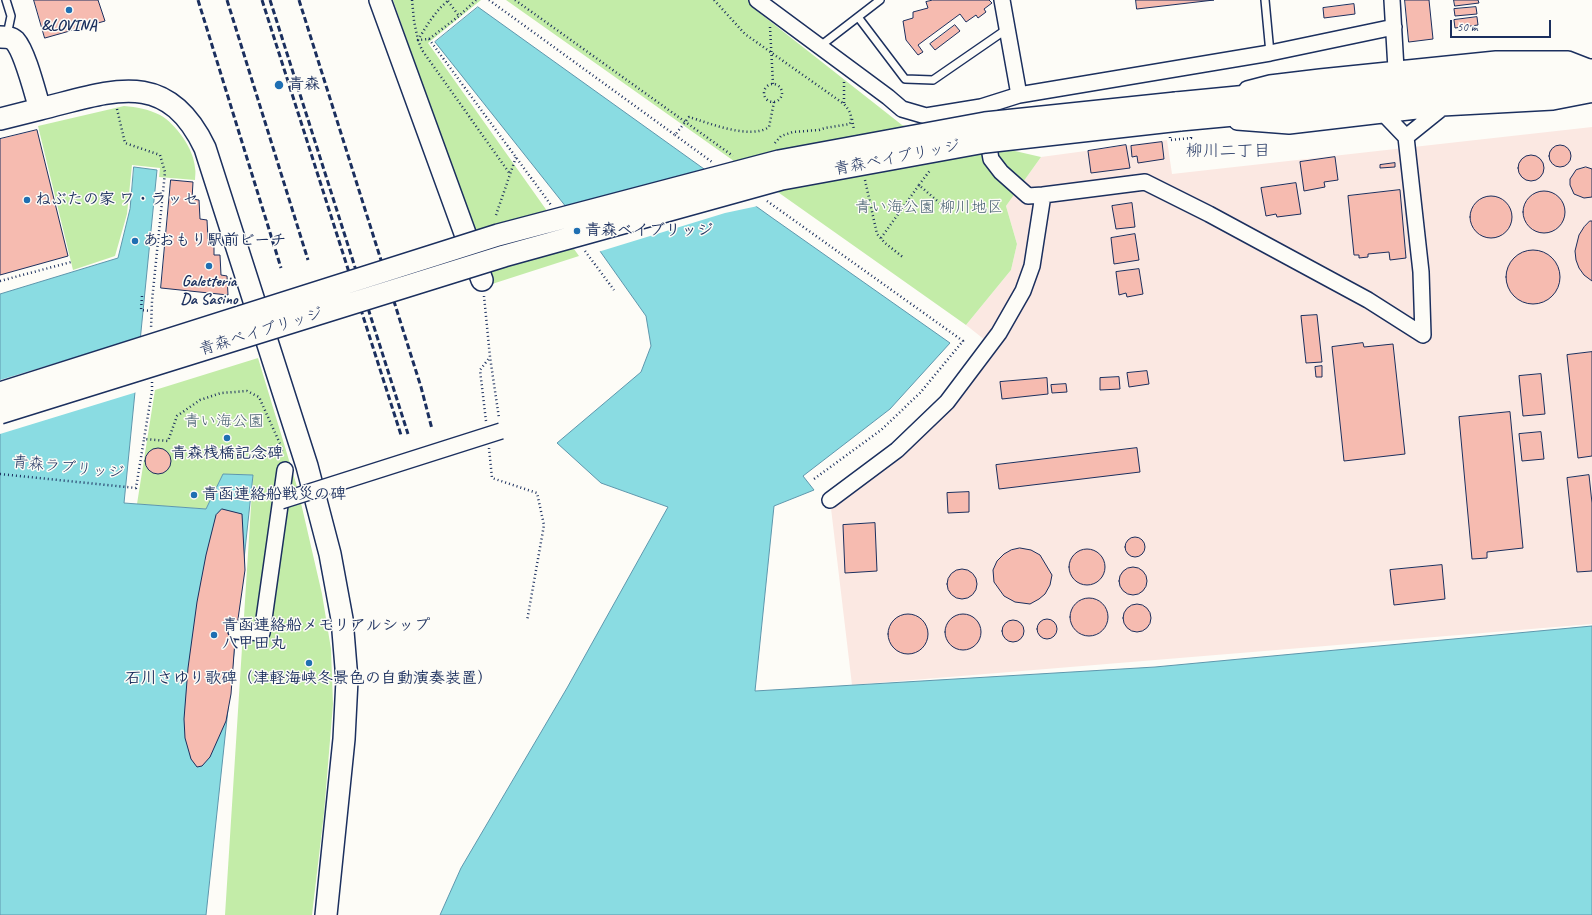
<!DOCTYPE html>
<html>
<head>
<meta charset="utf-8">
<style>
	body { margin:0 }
	#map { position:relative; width:1592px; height:915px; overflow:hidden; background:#fdfcf7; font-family:Caveat,sans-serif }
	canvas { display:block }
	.scale { position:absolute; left:1450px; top:20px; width:101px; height:18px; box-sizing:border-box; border:2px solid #1b2f5e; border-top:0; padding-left:5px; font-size:12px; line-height:14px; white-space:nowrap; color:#1b2f5e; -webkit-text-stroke:3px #fdfcf7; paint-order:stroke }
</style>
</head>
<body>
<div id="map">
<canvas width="1592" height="915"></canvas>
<div class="scale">50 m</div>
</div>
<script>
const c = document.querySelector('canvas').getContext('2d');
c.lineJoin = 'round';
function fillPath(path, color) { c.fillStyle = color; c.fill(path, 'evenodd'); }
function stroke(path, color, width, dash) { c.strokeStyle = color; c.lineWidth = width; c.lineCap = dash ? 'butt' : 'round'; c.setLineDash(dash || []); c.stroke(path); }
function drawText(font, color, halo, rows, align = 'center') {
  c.font = font + ' Caveat,"Klee One",sans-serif'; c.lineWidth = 3; c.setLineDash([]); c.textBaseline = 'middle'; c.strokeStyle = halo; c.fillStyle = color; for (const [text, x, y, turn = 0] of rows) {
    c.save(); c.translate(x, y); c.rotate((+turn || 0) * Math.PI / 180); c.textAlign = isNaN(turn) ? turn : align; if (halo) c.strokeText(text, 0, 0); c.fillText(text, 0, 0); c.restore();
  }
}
const built = new Path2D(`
	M1592 127V624L852 685 830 500 897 450 990 344 966 325 1011 270 1017 244 1006 206 1041 157 1167 140 1172 174Z`);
const green = new Path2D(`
	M393 0H481L428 43 579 256 492 284Z
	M506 0H749L752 7 902 125 1041 157 1006 206 1017 244 1011 270 966 325Z
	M124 106C137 107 148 109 160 115 176 124 194 149 195 168 196 172 195 176 195 180L159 177 160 168 132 165 127 214 115 256 73 270 38 126Z
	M258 358 298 490 322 594 331 649 333 704 324 813 312 915H225L253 475 223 474 206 509 137 504 155 390Z`);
const water = new Path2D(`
	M478 7 771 217 950 343 890 409 803 476 814 490 774 506 755 691 1155 667 1592 626V915H440L461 868 567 688 668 507 601 483 557 443 641 372 651 346 646 316 590 237 435 42Z
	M134 167 157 170 124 503 206 509 223 474 253 475 206 915H0V294L118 258 130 209Z`);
const pier = new Path2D(`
	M708 170 758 206 725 213 598 252 565 209 645 185Z
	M142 337 137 392 0 434V380Z`);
const building = new Path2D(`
	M34 0H98L105 21 45 38Z
	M933 0H989L992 3 984 9 986 12 978 18 976 15 966 22 960 14 918 45 923 52 918 55 906 40 903 21 913 18V12L928 8 926 2Z
	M1136 0H1214L1137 9Z
	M1405 0H1429L1433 39 1409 42Z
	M1454 0H1478L1479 3 1455 6Z
	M1354 4 1355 14 1324 18 1323 8Z
	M1476 7 1477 14 1455 16 1454 9Z
	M1477 17 1478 25 1455 28 1454 20Z
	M955 25 960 31 935 50 930 44Z
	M37 130 68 256 0 275V139Z
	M1162 142 1164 159 1138 163 1137 156 1132 157 1131 146Z
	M1126 145 1130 168 1091 173 1088 151Z
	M1549 156a11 11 0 1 1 22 0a11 11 0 1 1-22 0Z
	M1518 168a13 13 0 1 1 26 0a13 13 0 1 1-26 0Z
	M1335 157 1338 180 1324 182 1325 187 1304 191 1300 162Z
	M1395 163V167L1380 168V165Z
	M1586 167 1592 169V197L1584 198 1574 194 1570 185V179L1576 170Z
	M171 180 193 182 192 199 199 200 200 219 207 220 208 239 214 238V255H220L221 275 227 276 228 295 161 288Z
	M1296 183 1301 214 1277 217 1276 214 1266 216 1261 188Z
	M1400 190 1406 258 1390 260 1389 252 1368 254V257L1359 258V255H1354L1348 196Z
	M1523 212a21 21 0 1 1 42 0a21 21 0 1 1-42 0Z
	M1470 217a21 21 0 1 1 42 0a21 21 0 1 1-42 0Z
	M1132 203 1135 227 1116 229 1112 206Z
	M1590 221H1592V281L1584 275 1579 268 1576 260 1575 251 1579 235 1584 227Z
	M1135 234 1139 260 1114 264 1111 238Z
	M1506 277a27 27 0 1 1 54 0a27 27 0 1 1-54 0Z
	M1139 269 1143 294 1127 297 1126 293 1119 295 1116 272Z
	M1317 315 1322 362 1306 363 1301 316Z
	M1363 343 1364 347 1393 344 1405 454 1344 461 1332 347Z
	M1592 352V456L1578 458 1567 355Z
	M1322 366V377H1316L1315 367Z
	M1147 371 1149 384 1129 387 1127 373Z
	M1541 374 1545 414 1523 416 1519 376Z
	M1119 377 1120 389 1100 390V378Z
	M1047 378 1048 394 1002 399 1000 382Z
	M1066 384 1067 392 1052 393 1051 385Z
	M1510 412 1523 548 1487 552V558L1472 559 1459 417Z
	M1541 432 1544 459 1522 461 1519 434Z
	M1137 448 1140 472 999 489 996 465Z
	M145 461a13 13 0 1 1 26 0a13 13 0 1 1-26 0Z
	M1589 475 1592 503V571L1577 572 1567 478Z
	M969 492V512L948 513 947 493Z
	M222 509 242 514 245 570 235 640 231 694 226 721 210 757 202 766 197 767 191 759 185 738 184 719 188 668 197 602 206 555 216 515Z
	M875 523 877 571 845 573 843 525Z
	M1125 547a10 10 0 1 1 20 0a10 10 0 1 1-20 0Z
	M1020 548 1031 550 1040 555 1052 575 1050 585 1045 594 1039 599 1030 604 1015 602 1004 596 994 582 993 570 997 561 1004 554 1011 550Z
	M1069 567a18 18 0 1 1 36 0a18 18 0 1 1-36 0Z
	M1442 565 1445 599 1394 605 1390 570Z
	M1119 581a14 14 0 1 1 28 0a14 14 0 1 1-28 0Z
	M947 584a15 15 0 1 1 30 0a15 15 0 1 1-30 0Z
	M1070 617a19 19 0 1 1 38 0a19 19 0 1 1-38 0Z
	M1123 618a14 14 0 1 1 28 0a14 14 0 1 1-28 0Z
	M888 634a20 20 0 1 1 40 0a20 20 0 1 1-40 0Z
	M945 632a18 18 0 1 1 36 0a18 18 0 1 1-36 0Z
	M1037 629a10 10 0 1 1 20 0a10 10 0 1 1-20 0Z
	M1002 631a11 11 0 1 1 22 0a11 11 0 1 1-22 0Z`);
const path = new Path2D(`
	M412 0 414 21 418 40C427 25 436 10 449 0
	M476 0 459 16 429 39 418 40 422 50 510 174
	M489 0 675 135 689 117C709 123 750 140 769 127L774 102
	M515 0 733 156
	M714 0 745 34 844 104C849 110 853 115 850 124L825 128 819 130 793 132 781 136 774 144
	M448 1 459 16
	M770 27 773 84
	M429 39 551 205
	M764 93a9 9 0 1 1 18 0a9 9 0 1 1-18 0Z
	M844 103V82
	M117 109 125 143 160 155 165 172 152 301 151 329
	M852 119 854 130
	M675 135 712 162
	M1170 137V140L1191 138V136
	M865 180 877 234 885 243 904 258
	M919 185 931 169
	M767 201 963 341 920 393 881 430 814 479
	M496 215 516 157
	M881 238 919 185 943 206
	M585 251 614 290
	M0 281 71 262
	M142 296 141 310 151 311
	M484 296 490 357 499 418
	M152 382V391L144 439 168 441 177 416 200 400 221 393 247 391 259 397 281 446 283 457
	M486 421 480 370 490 357
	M489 448 492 478 537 493 544 525 527 621
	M0 474 136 488 144 439`);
const lane = new Path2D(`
	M6 0 11 16 7 35
	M1265 0 1270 53
	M858 17 905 79 933 80 1007 29
	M819 47 880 0`);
const street = new Path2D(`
	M757 0 888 97 902 109 926 116 981 107 1019 95 1270 53 1394 27
	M1002 0 1019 95
	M1392 0 1396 69
	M1247 89 1270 83 1320 77 1496 59H1568L1586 66
	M1384 114 1406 137 1442 108
	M1237 122 1289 126 1442 108 1553 102 1589 95
	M1043 195 1145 182 1209 214 1368 300 1423 335 1421 272 1406 137
	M830 500 897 450 947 402 999 333 1023 291 1032 266 1043 195 1028 196 1001 172 991 159 986 131
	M236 631 262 633 285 470`);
const secondary = new Path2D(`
	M380 0 482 280
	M0 37C5 37 11 37 15 41 25 52 35 93 40 109 110 92 166 66 205 148L307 466 330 554 342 619 347 680 344 739 326 915
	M1176 103 1465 75 1547 69 1592 70
	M0 119 40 109
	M1180 120 1471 93 1557 87 1592 90`);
const rail = new Path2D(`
	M198 0 281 268
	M227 0 308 260
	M262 0 401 435
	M270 0 408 434
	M299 0 421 387 432 429`);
const streetBridge = new Path2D(`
	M281 501 501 431`);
const secondaryBridge = new Path2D(`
	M0 393 498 235 779 161 985 123 1176 103
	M0 413 504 256 782 179 985 142 1180 120`);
const markers = [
	[69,10,4,"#1f6fb2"],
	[279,85,5,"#1f6fb2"],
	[27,200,4,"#1f6fb2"],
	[577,231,4,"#1f6fb2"],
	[135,241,4,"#1f6fb2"],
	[209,266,4,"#1f6fb2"],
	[227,438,4,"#1f6fb2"],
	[194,495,4,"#1f6fb2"],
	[214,635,4,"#1f6fb2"],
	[309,663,4,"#1f6fb2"]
];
const poiNames = [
	["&LOVINA",69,26,"center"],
	["青森",288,85],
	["ねぶたの家 ワ・ラッセ",35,200],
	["青森ベイブリッジ",585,231],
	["あおもり駅前ビーチ",143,241],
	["Galetteria",209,282,"center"],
	["Da Sasino",209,300,"center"],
	["青森桟橋記念碑",227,454,"center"],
	["青函連絡船戦災の碑",202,495],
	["青函連絡船メモリアルシップ",222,626],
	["八甲田丸",222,644],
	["石川さゆり歌碑（津軽海峡冬景色の自動演奏装置）",309,679,"center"]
];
const streetNames = [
	["青森ベイブリッジ",897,158,-11],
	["青森ベイブリッジ",261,332,-17],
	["青森ラブリッジ",68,468,6]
];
const parkNames = [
	["青い海公園 柳川地区",929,208],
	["青い海公園",224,422]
];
const neighbourhoodNames = [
	["柳川二丁目",1228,152]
];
fillPath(built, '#fbe8e2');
fillPath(green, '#c3eca8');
fillPath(water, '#8adce2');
stroke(water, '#5e97ad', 1);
fillPath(pier, '#fdfcf7');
fillPath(building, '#f6bbb0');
stroke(building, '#1b2f5e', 1);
stroke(lane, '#1b2f5e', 10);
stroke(street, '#1b2f5e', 18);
stroke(secondary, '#1b2f5e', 24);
stroke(path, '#1b2f5e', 2.5, [1, 3]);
stroke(lane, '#fdfcf7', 7);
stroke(street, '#fdfcf7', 15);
stroke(secondary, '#fdfcf7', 21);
stroke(rail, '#1b2f5e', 3, [6, 3]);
stroke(streetBridge, '#1b2f5e', 18, []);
stroke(secondaryBridge, '#1b2f5e', 24, []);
stroke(streetBridge, '#fdfcf7', 15);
stroke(secondaryBridge, '#fdfcf7', 21);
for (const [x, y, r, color] of markers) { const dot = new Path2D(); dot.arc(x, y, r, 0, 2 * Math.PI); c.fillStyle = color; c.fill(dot); stroke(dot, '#fdfcf7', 1.5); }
drawText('bold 16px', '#1b2f5e', '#fdfcf7', poiNames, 'left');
drawText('16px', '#1b2f5e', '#fdfcf7', streetNames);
drawText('16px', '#455e70', '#fdfcf7', parkNames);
drawText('17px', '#1b2f5e', '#fdfcf7', neighbourhoodNames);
</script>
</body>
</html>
